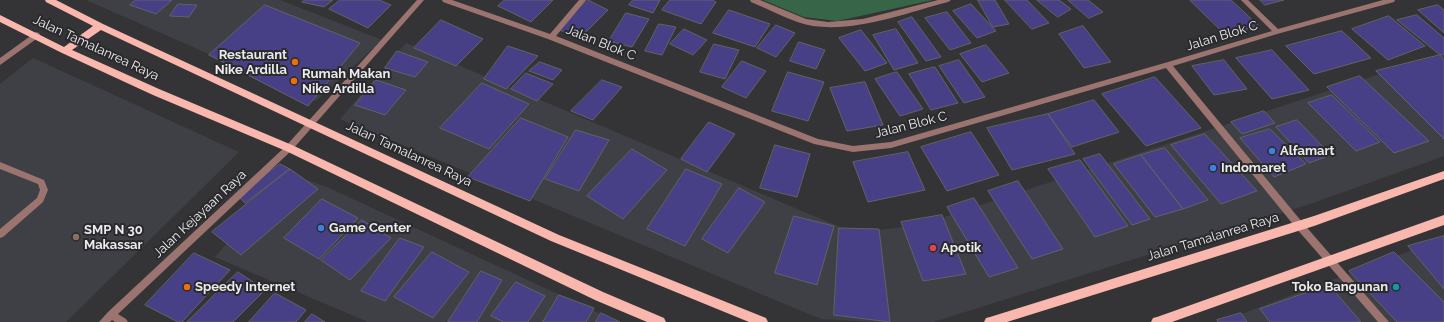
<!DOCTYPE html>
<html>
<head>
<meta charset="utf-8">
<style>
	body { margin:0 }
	canvas { display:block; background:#343437 }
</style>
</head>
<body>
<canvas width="1444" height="322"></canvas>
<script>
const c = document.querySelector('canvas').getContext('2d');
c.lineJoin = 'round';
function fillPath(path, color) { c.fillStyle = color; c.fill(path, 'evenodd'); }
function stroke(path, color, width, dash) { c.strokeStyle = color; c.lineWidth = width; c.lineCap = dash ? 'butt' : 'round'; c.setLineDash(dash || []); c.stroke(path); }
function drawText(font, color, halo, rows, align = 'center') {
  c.font = font + ' Raleway,sans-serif'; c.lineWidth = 4; c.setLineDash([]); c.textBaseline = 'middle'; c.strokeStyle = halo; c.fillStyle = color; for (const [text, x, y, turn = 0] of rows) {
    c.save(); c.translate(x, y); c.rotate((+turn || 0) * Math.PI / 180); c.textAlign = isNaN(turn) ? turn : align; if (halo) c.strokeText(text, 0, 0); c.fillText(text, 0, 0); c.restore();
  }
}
const built = new Path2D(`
	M86 0H280L382 40 316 101Z
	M406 43 854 233 920 225 1444 53V156L1313 203 933 322H874L821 319 340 119Z
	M33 58 239 152 66 322H0V84Z
	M290 169 296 176 329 188 618 322H368L215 257Z
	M1444 238V322H1220Z`);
const green = new Path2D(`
	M763 0H933L837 21 804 17Z`);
const building = new Path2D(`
	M136 0H172L156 14 130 5Z
	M304 0H333L324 7 302 2Z
	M340 0H379L391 5 368 28 329 9Z
	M505 0H553L531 22 498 6Z
	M588 0 608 10 579 39 558 29Z
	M633 0H660L653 13 629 5Z
	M670 0H712L716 2 701 24 662 10Z
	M978 0H995L1009 24 993 27Z
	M1005 0H1027L1049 23 1032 29Z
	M1037 0H1059L1071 9 1058 17Z
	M1068 0H1088L1103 12 1089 18Z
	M1190 0H1231L1259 26 1226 35Z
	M1260 0H1284L1265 5Z
	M178 4 197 5 189 17 170 16Z
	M971 4 996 31 977 38 953 11Z
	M265 5 360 43 308 106 209 55Z
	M1438 5 1444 10V33L1418 10Z
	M729 10 770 24 755 47 713 33Z
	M947 12 971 43 950 50 925 18Z
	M626 13 649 19 632 47 609 41Z
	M1417 15 1444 38V54L1440 55 1397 20Z
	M1389 16 1425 46 1388 60 1352 29Z
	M912 17 941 57 926 61 898 22Z
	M441 20 483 39 456 66 414 48Z
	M659 24 676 27 662 55 645 51Z
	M776 25 795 33 776 57 757 48Z
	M1083 26 1111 62 1084 68 1059 34Z
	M684 29 707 40 693 55 670 44Z
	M896 29 918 63 894 70 873 35Z
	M861 30 887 63 865 71 839 38Z
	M1342 31 1371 58 1314 74 1286 46Z
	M799 42 825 50 816 69 790 61Z
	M714 44 739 50 725 79 700 72Z
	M986 45 1009 73 982 82 960 54Z
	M508 46 538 56 506 89 484 79Z
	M1272 50 1309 90 1272 99 1236 58Z
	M397 51 428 62 415 77 385 68Z
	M1440 55 1444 60V139L1376 71Z
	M959 60 985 97 964 103 939 66Z
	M1224 60 1247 89 1214 95 1192 66Z
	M742 61 766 71 746 98 722 87Z
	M540 62 562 70 553 80 529 71Z
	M935 67 958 103 931 110 909 74Z
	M788 72 824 82 808 121 772 111Z
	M897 72 923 109 900 116 875 79Z
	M526 73 553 84 537 101 511 89Z
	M1360 76 1429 141 1394 153 1327 87Z
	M1155 77 1201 128 1146 146 1102 94Z
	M376 80 406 90 385 115 355 105Z
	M602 80 622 87 593 120 571 111Z
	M865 82 883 125 847 131 830 88Z
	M482 83 529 104 489 149 440 128Z
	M1332 95 1380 142 1356 151 1308 103Z
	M1094 100 1119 132 1072 147 1048 114Z
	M1264 111 1275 123 1242 134 1231 122Z
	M1048 114 1075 154 1012 170 987 128Z
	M521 118 568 137 530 201 468 177Z
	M1297 120 1331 155 1309 163 1276 127Z
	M709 122 735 134 707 172 681 159Z
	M1270 129 1306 164 1274 177 1240 138Z
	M576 130 609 140 579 191 545 179Z
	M971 132 999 175 947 191 921 147Z
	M1205 134 1257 191 1221 204 1171 145Z
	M775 145 810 154 797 197 760 188Z
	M1165 148 1208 200 1183 209 1141 155Z
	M632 149 667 170 623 219 587 196Z
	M908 152 925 190 868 202 853 162Z
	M1100 154 1150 219 1132 225 1083 159Z
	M1141 155 1183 209 1155 217 1114 164Z
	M1080 160 1128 226 1095 237 1048 169Z
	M280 164 290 169 245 203 238 196Z
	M290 169 318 189 241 255 212 232Z
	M686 169 722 184 685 246 647 229Z
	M1018 181 1063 249 1032 259 988 191Z
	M739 188 765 202 728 253 702 239Z
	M974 198 1018 268 989 277 947 207Z
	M322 199 358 218 319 259 284 238Z
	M942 215 966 274 923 281 901 222Z
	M794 216 834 226 817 285 775 273Z
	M362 220 391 238 350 280 321 260Z
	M839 228 879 229 890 322 834 315Z
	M1444 236V289L1408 246Z
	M400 238 424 247 385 301 361 291Z
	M432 252 469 272 433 318 394 297Z
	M1394 252 1444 302V322H1397L1349 271Z
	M194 253 230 270 182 322H178L145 305Z
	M481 271 502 280 477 322H448Z
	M238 272 265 290 233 322H187Z
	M516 282 545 296 528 322H504L491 316Z
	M1329 285 1361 322H1270L1260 309Z
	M275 293 306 310 296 322H249Z
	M559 295 594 308 586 322H543Z
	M601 313 620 322H596Z
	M1241 313 1247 322H1218L1217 320Z
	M312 314 325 322H305Z`);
const lane = new Path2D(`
	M0 162 44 180 48 190 43 202 3 237 0 238V229L37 198 40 190 38 184 0 169Z`);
const street = new Path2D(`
	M417 0H424L292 150 118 314 126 319 128 322H115L112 320 110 322H99L108 312 286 146Z
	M442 0H452L550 34 579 0H586L556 36 818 139 853 146 891 142 1168 62 1272 31 1241 0H1248L1278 29 1383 0H1395L1394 2 1277 34 1173 66 1302 222 1389 322H1378L1296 228 1166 68 891 148 853 152 814 144 548 39 443 2Z
	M750 0H760L806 19 828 22 863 19 938 0H951L948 2C906 13 857 32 813 26 791 22 771 10 751 2Z
	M36 32 39 33 40 35 39 37 0 65V58Z`);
const primary = new Path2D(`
	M45 0H56L103 24 559 235 766 318 768 322H749L551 241 101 30 72 50 159 89 292 145 603 292 664 318 666 322H647L595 300 286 151 153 95 62 53 0 22V15L64 47 93 26 46 2Z
	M1444 171V179L1314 226 1007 322H984L986 318 990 317 1314 216Z
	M1444 215V225L1172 322H1151L1153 318 1157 317Z`);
const markers = [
	[295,62,4,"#e8710a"],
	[294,81,4,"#e8710a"],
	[1272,151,4,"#3f7fe0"],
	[1213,168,4,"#3f7fe0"],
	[321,228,4,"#3f7fe0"],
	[76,237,4,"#8d6e63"],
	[933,248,4,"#e0444e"],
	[187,287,4,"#e8710a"],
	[1396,287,4,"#0f9aa8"]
];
const streetNames = [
	["Jalan Blok C",1222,36,-17],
	["Jalan Blok C",601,43,22],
	["Jalan Tamalanrea Raya",96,48,25],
	["Jalan Blok C",911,125,-14],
	["Jalan Tamalanrea Raya",409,154,25],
	["Jalan Kejayaan Raya",200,214,-43],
	["Jalan Tamalanrea Raya",1213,237,-17]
];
const poiNames = [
	["Restaurant",287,55,"right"],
	["Nike Ardilla",287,70,"right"],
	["Rumah Makan",302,74],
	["Nike Ardilla",302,89],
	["Alfamart",1280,151],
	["Indomaret",1221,168],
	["Game Center",329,228],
	["SMP N 30",84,230],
	["Makassar",84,245],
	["Apotik",941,248],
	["Speedy Internet",195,287],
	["Toko Bangunan",1388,287,"right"]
];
fillPath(built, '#3f3f46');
fillPath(green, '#366647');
fillPath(building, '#484087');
stroke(building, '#626264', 1);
fillPath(lane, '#9c746f');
fillPath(street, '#9c746f');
fillPath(primary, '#f9b7ae');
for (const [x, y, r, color] of markers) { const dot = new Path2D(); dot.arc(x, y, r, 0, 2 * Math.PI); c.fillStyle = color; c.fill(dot); stroke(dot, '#2a2a2d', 1.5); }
drawText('13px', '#ebebed', '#2a2a2d', streetNames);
drawText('bold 13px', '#ebebed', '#2a2a2d', poiNames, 'left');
</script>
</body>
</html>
